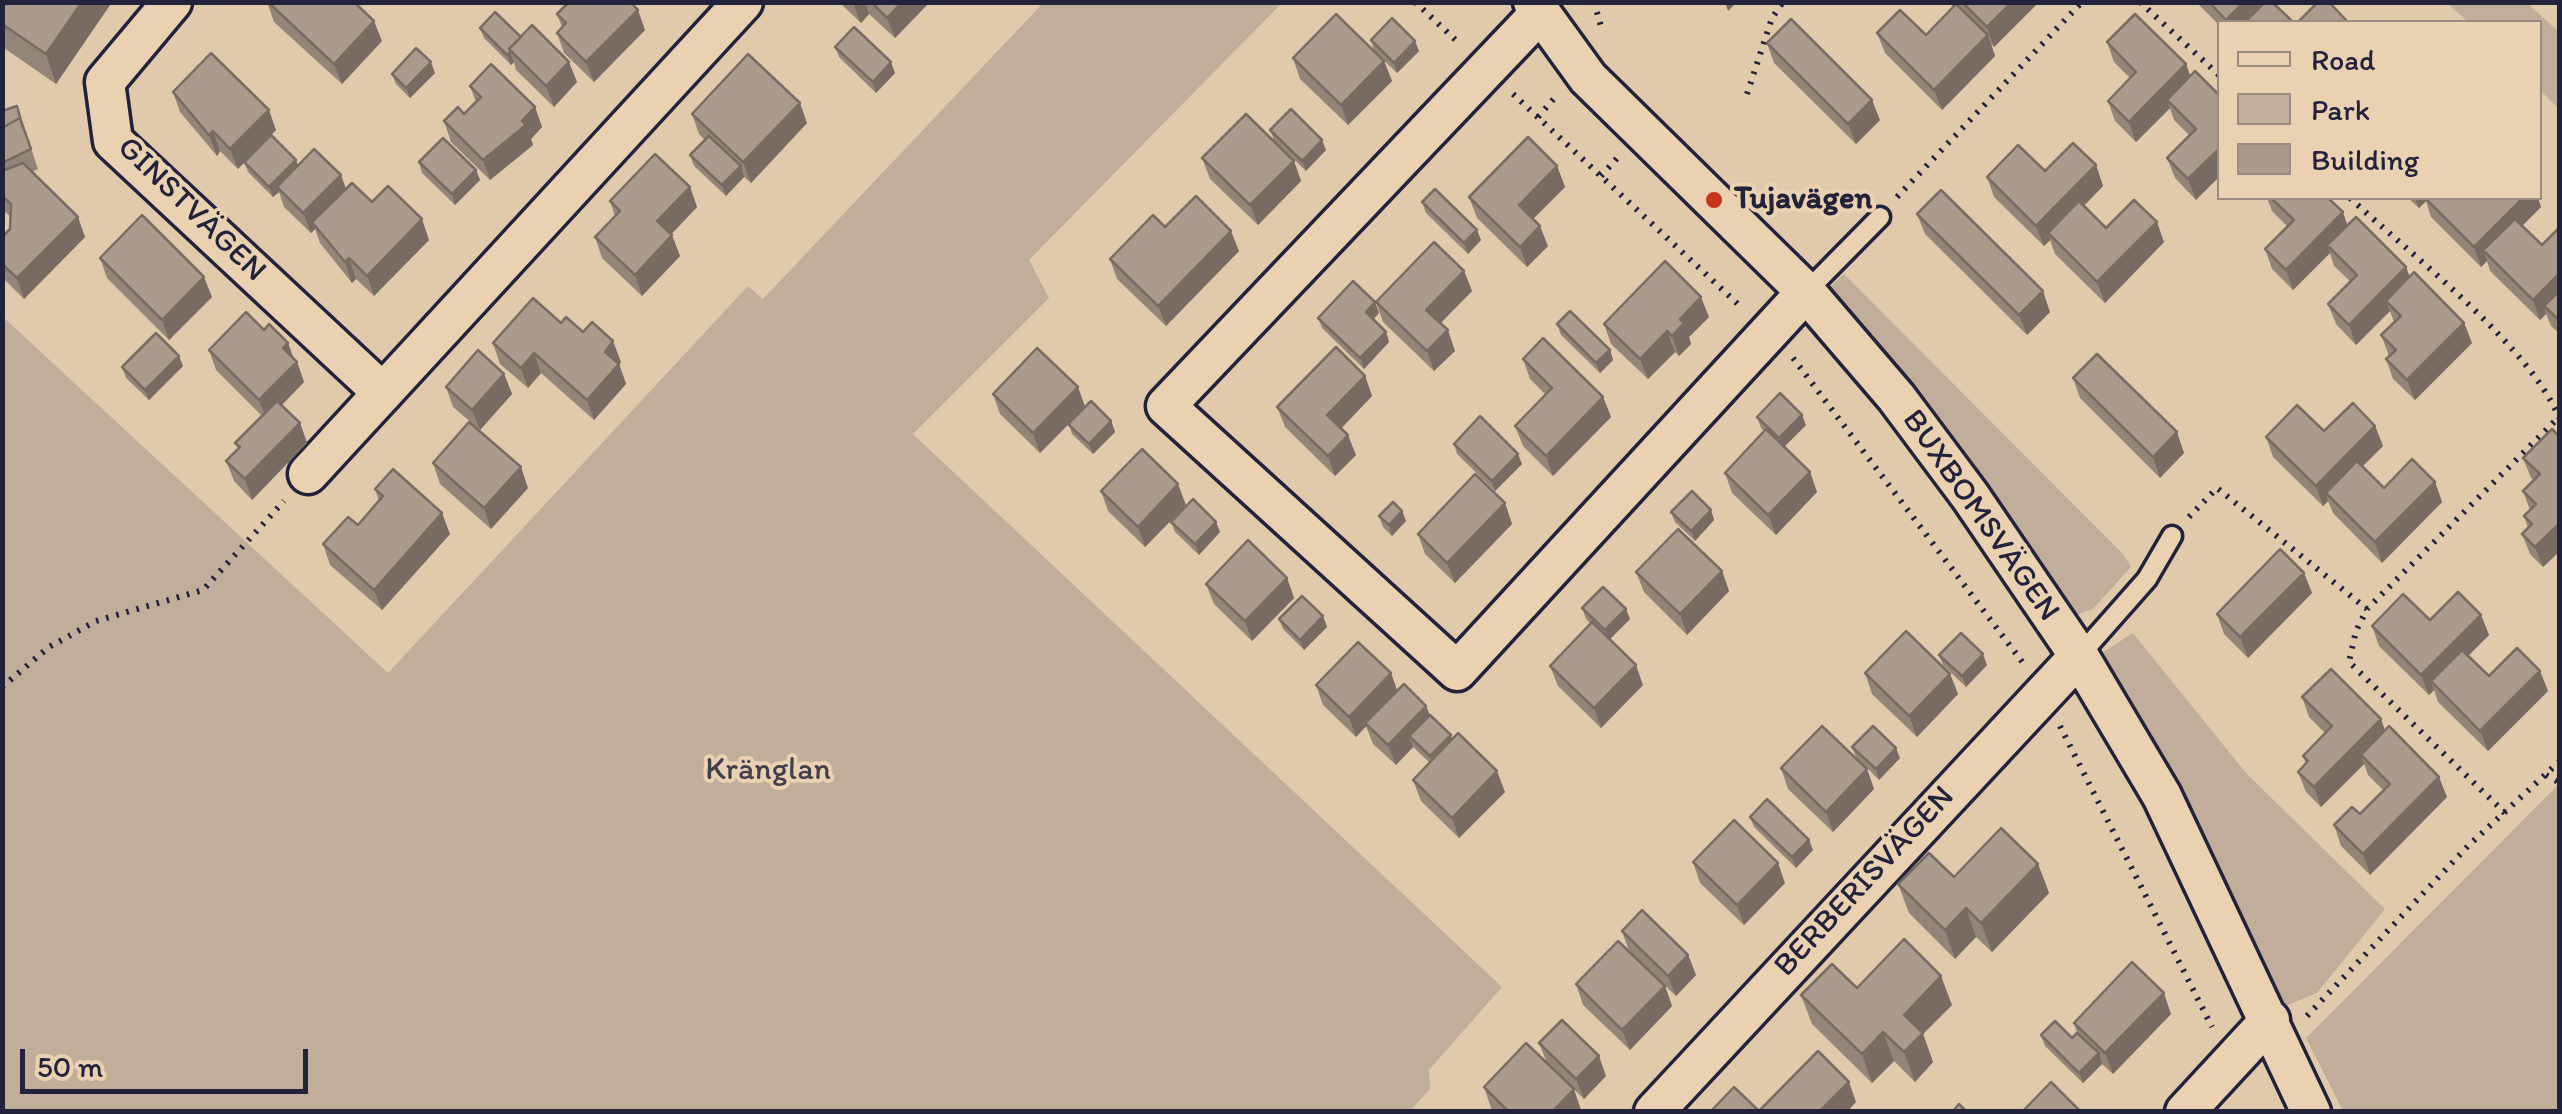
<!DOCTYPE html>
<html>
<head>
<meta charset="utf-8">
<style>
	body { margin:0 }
	#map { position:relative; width:2562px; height:1114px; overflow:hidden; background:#e1caac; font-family:Itim,sans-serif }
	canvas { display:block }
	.frame { position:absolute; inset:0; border:5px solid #22223b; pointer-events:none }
	.legend { position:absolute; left:2217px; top:20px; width:325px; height:180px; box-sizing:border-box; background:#e9d1b1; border:2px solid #998b82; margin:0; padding:12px 18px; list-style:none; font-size:30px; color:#22223b }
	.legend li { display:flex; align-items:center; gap:20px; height:50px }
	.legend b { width:50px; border:2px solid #998b82 }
	.scale { position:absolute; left:20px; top:1049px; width:288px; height:45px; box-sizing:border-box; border:5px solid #22223b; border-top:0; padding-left:12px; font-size:30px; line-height:35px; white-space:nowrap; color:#22223b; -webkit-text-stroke:8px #e9d1b1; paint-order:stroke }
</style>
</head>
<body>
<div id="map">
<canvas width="2562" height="1114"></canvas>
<div class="frame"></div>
<ul class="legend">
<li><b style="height:12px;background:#e9d1b1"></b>Road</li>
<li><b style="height:28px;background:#c1ae9a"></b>Park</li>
<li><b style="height:28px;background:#ab9b8c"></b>Building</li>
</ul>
<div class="scale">50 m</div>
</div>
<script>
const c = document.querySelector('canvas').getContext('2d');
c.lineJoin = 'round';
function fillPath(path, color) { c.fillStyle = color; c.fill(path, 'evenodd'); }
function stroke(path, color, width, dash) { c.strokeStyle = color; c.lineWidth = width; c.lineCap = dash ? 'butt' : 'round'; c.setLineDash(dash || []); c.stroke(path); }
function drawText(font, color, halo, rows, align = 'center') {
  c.font = font + ' Itim,sans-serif'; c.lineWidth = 8; c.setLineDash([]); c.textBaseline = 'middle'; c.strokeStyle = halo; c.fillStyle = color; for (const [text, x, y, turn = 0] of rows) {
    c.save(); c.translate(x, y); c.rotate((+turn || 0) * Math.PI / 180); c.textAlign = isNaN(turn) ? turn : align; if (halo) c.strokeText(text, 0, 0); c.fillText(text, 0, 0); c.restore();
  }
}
const green = new Path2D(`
	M1044 2 1282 3 1029 260 1049 298 913 434 1502 987 1429 1070 1430 1089 1410 1111H3V317L388 673 748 286 763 299Z
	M2447 3H2527L2559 32V109L2540 90V22H2468Z
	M1844 274 2124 555 2131 567 2093 609 2076 615 1936 414 1830 287Z
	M2133 633 2246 773 2385 909 2317 993 2283 1007 2103 652Z
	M2559 784V1111H2343L2306 1038Z`);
const path = new Path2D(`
	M1415 2 1460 44
	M1594 2 1602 30
	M2140 2 2220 76
	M1513 94 1741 307
	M1747 94 1772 18 1783 2
	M1538 117 1557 95
	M1601 176 1619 156
	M1897 197 2082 2
	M2350 198C2409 253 2531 347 2559 418
	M1793 358 2023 663
	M2189 517 2217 488 2367 609
	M2 687 49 647 96 621 203 590 284 501
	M2060 726 2212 1027
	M2546 775 2560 783
	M2505 813 2349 662 2356 631 2367 609 2558 418
	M2307 1016 2468 846 2560 761`);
const lane = new Path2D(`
	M1806 292 1880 217
	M2079 656 2147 579 2172 536`);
const street = new Path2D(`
	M172 2 105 82 113 141 383 393
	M1533 2 1588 78 1806 292 1896 397 1970 496 2079 656 2162 796 2311 1112
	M1539 14 1166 406 1457 671 1806 292
	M308 474 743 2
	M1654 1112 2079 656
	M2185 1112 2270 1020`);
const wall = new Path2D(`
	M5 2H112L56 84 4 48 2 42V6Z
	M267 2 382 41 342 84 274 22Z
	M839 2H926L927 5 895 38 869 14 861 23Z
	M1949 2H2039L1994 47 1991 44 1995 56 1942 110 1885 53 1877 33 1926 35 1953 7Z
	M2196 2H2272L2293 22H2220V26Z
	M557 14 645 30 594 82 564 53 557 33 562 27Z
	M480 28 521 37 577 82 554 107 516 70 514 62 511 65 484 38Z
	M1371 40 1419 51 1397 73 1374 51Z
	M2107 42 2186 64 2190 76 2220 96 2196 200 2175 178 2167 158 2190 136 2174 120 2170 108 2136 142 2115 121 2108 101 2130 78 2114 62Z
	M1767 43 1880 120 1856 144 1774 63Z
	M835 47 895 73 876 93 839 57Z
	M1293 58 1384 61 1392 81 1348 125 1300 79Z
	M435 73 410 98 396 84 392 74Z
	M470 86 535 107 542 127 531 139 533 145 490 180 451 142 444 121 464 114 476 102Z
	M173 92 276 130 271 135 296 160 298 166 341 175 346 189 372 202 429 240 374 296 356 279 352 283 320 243 315 229 311 233 284 207 279 192 273 197 248 172 244 162 238 169 220 151 217 156 180 112Z
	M17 106 38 169 32 172 85 237 24 299 2 277V237L10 229 11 217 2 209V111Z
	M692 114 807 123 751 183 744 177 726 196 694 166 690 155 705 140 699 134Z
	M1270 130 1326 150 1306 171 1274 140Z
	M1202 158 1294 161 1301 181 1258 225 1210 179Z
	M419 162 476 170 480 180 455 205 422 173Z
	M2096 165 2103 186 2084 206 2106 228 2164 242 2105 303 2055 254 2050 240 2044 246 1994 197 1987 177Z
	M1557 166 1565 187 1533 219 1548 246 1527 267 1477 218 1469 197Z
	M690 187 697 207 671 234 680 256 642 296 602 258 595 237 615 216 610 201Z
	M2267 198H2328L2348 225 2406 267 2410 277 2464 323 2472 343 2415 400 2393 379 2386 359 2389 356 2381 335 2394 322 2390 311 2356 345 2336 324 2328 304 2350 281 2334 266 2330 253 2293 290 2272 269 2265 249 2287 226 2272 211Z
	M2408 198H2538L2541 207 2522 226 2542 245 2560 227V334L2551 326 2546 314 2540 320 2490 271 2487 261 2481 267 2431 217 2426 201 2419 208Z
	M1422 202 1481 240 1468 254 1426 213Z
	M1917 214 2050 312 2027 335 1925 234Z
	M1165 227 1239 251 1166 326 1117 279 1110 259Z
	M100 258 212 297 169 340 107 278Z
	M1464 271 1472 291 1440 323 1455 351 1434 371 1383 322 1376 302Z
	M1375 302 1379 313 1373 319 1386 332 1389 342 1364 369 1322 328 1318 318Z
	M1709 317 1689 337 1691 344 1679 356 1675 352 1648 379 1611 344 1604 324Z
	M561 323 583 332 621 362 619 364 626 384 594 420 541 373 528 388 500 364 493 343Z
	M1557 324 1610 350 1613 360 1600 373 1561 335Z
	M264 330 288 343 294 359 297 362 304 382 282 405 300 423 307 443 252 500 234 481 226 461 238 449 235 443 262 416 216 370 209 350Z
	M1523 359 1603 397 1611 417 1553 476 1523 446 1515 426 1546 395 1530 379Z
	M183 366 149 400 126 378 122 367Z
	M504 374 512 394 480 430 453 407 446 387Z
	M1365 376 1372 396 1341 428 1356 455 1335 476 1285 427 1277 407Z
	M2073 378 2184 453 2160 478 2080 398Z
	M1078 387 1085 407 1111 421 1115 432 1093 454 1072 434 1069 424 1040 453 1000 414 993 394Z
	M1757 417 1806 425 1784 447 1810 472 1817 492 1776 535 1732 493 1725 473 1764 431 1761 428Z
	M2375 426 2383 446 2362 466 2384 488 2435 482 2442 502 2382 563 2333 513 2328 501 2323 506 2273 457 2266 437Z
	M2560 437V551L2543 567 2530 554 2522 534 2528 528 2524 516 2530 510 2523 491 2533 480 2531 478 2523 458Z
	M1454 444 1522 464 1495 491 1457 454Z
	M433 463 528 488 491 529 440 484Z
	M375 489 450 534 382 610 330 565 323 544 358 525 379 501Z
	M1101 491 1186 505 1145 547 1108 511Z
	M1505 503 1512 524 1455 583 1425 554 1418 534Z
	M1711 510 1714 520 1695 541 1675 522 1671 512Z
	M1402 511 1406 521 1392 536 1383 527 1379 516Z
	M1171 522H1216L1220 532 1199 555 1175 532Z
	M1722 571 1729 591 1687 635 1644 592 1636 572Z
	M2304 573 2312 593 2248 658 2224 634 2217 614Z
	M1287 578 1294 598 1252 641 1214 604 1206 584Z
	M1582 608 1630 619 1610 639 1643 685 1601 728 1558 686 1550 666 1591 624 1586 619Z
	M2481 615 2489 635 2468 656 2489 676 2540 671 2548 691 2488 751 2438 702 2434 690 2429 695 2379 646 2372 626Z
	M1323 616 1327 627 1304 650 1283 629 1279 619Z
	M1939 655 1987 665 1966 687 1943 665Z
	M1391 673 1397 690 1426 706 1430 715 1505 792 1459 838 1421 801 1413 780 1430 763 1413 747 1396 765 1373 744 1366 726 1356 737 1323 705 1316 685Z
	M1865 673 1950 674 1958 694 1917 737 1872 694Z
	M2302 697 2385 730 2447 797 2370 875 2341 846 2334 825 2360 814 2384 791 2368 775 2364 764 2321 807 2306 792 2298 772 2306 764 2303 756 2325 733 2309 717Z
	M1852 747 1900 758 1879 780 1856 757Z
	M1781 768 1867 769 1874 789 1833 832 1788 789Z
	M1750 817 1813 850 1796 868 1754 827Z
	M1693 862 1785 883 1744 925 1700 883Z
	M2038 864 2049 893 1992 952 1976 937 1955 959 1909 913 1898 884Z
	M1622 931 1688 955 1696 975 1676 996 1629 951Z
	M1576 984 1665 986 1672 1006 1630 1050 1583 1005Z
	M1857 988 1952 1005 1923 1034 1933 1062 1915 1082 1894 1061 1872 1083 1812 1024 1801 995Z
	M2171 1014 2113 1074 2102 1064 2083 1083 2045 1046 2041 1035 2072 1038 2077 1033 2074 1023Z
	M1539 1043 1606 1076 1584 1099 1547 1063Z
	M1484 1087 1581 1110 1579 1112H1495L1491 1108Z`);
const shadedWall = new Path2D(`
	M82 2H112L56 84 46 54Z
	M865 2 869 14 861 23 853 3Z
	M902 2H926L927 5 895 38 887 18Z
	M1725 2H1737L1728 11Z
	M2012 2H2039L1994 47 1987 27Z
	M2244 2H2271L2251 22H2227L2226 20Z
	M638 10 645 30 594 82 586 62Z
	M374 21 382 41 342 84 334 64Z
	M1988 35 1995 56 1942 110 1934 90Z
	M1415 41 1419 51 1397 73 1394 63Z
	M510 52 514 62 511 65 507 55Z
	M1384 61 1392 81 1348 125 1341 105Z
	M431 62 435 73 410 98 406 88Z
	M569 62 577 82 554 107 546 86Z
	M891 62 895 73 876 93 873 82Z
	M2186 64 2193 84 2167 100 2170 108 2136 142 2129 122Z
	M1872 100 1880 120 1856 144 1848 124Z
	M800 103 807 123 751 183 743 162Z
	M535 107 542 127 531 139 533 145 490 180 483 160Z
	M269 110 276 130 238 169 230 149Z
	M213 131 220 151 217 156 209 135Z
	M1322 140 1326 150 1306 171 1302 161Z
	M2220 148V176L2196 200 2188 179Z
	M296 160 300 170 277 187 279 192 273 197 269 187Z
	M1294 161 1301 181 1258 225 1250 205Z
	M2096 165 2103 186 2052 238 2048 233 2050 240 2044 246 2036 226Z
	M741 166 744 177 726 196 722 185Z
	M1557 166 1565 187 1527 225 1519 205Z
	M476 170 480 180 455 205 452 194Z
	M341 175 348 196 312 222 315 229 311 233 303 213Z
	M690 187 697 207 665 241 657 221Z
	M2415 198H2424L2426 201 2419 208Z
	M2523 198H2538L2541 207 2490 258 2483 250 2487 261 2481 267 2474 247Z
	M2343 212 2350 233 2327 245 2330 253 2293 290 2286 270Z
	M78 217 85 237 24 299 17 278Z
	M422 219 429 240 374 296 367 276Z
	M2157 222 2164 242 2105 303 2097 282Z
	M1540 226 1548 246 1527 267 1520 247Z
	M1477 230 1481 240 1468 254 1464 243Z
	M1231 231 1239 251 1166 326 1158 306Z
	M672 235 680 256 642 296 635 275Z
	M349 258 356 279 352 283 345 262Z
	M2406 267 2413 287 2386 301 2390 311 2356 345 2349 325Z
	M1464 271 1472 291 1434 330 1426 310Z
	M2560 273V301L2544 306 2546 314 2540 320 2533 300Z
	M204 277 212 297 169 340 162 320Z
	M2043 291 2050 312 2027 335 2019 315Z
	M1701 297 1709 317 1689 337 1691 344 1679 356 1672 336 1680 319Z
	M1375 302 1379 313 1370 323 1366 312Z
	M2464 323 2472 343 2415 400 2407 380Z
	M1448 330 1455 351 1434 371 1427 351Z
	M1667 331 1675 352 1648 379 1640 359Z
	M1386 332 1389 342 1364 369 1360 358Z
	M613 341 621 362 619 364 626 384 594 420 587 400 605 352Z
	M288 343 295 363 283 348Z
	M1610 350 1613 360 1600 373 1596 363Z
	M534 353 541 373 528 388 521 368Z
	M179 356 183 366 149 400 145 390Z
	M297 362 304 382 267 420 259 400Z
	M504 374 512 394 480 430 472 410Z
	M1365 376 1372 396 1335 435 1327 415Z
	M1078 387 1085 407 1040 453 1033 433Z
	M1603 397 1611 417 1553 476 1546 456Z
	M1802 415 1806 425 1782 449 1779 438Z
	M1111 421 1115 432 1093 454 1089 444Z
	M300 423 307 443 252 500 245 479Z
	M2375 426 2383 446 2331 498 2326 493 2328 501 2323 506 2316 486Z
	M2177 432 2184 453 2160 478 2153 457Z
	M1348 435 1356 455 1335 476 1328 456Z
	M1518 454 1522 464 1495 491 1492 481Z
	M521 467 528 488 491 529 484 508Z
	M1810 472 1817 492 1776 535 1768 515Z
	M2435 482 2442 502 2382 563 2375 542Z
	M1178 484 1186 505 1145 547 1138 527Z
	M1505 503 1512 524 1455 583 1447 563Z
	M1711 510 1714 520 1695 541 1691 531Z
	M1402 511 1406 521 1392 536 1389 525Z
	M442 513 450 534 382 610 374 590Z
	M1216 522 1220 532 1199 555 1195 544Z
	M2560 523V551L2543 567 2535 547Z
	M1722 571 1729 591 1687 635 1680 614Z
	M2304 573 2312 593 2248 658 2240 637Z
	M1287 578 1294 598 1252 641 1245 621Z
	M1626 609 1630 619 1608 641 1605 630Z
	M2481 615 2489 635 2437 687 2431 681 2434 690 2429 695 2421 675Z
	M1323 616 1327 627 1304 650 1300 640Z
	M1983 654 1987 665 1966 687 1962 676Z
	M1636 665 1643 685 1601 728 1594 708Z
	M2540 671 2548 691 2488 751 2480 731Z
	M1391 673 1398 693 1356 737 1349 717Z
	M1950 674 1958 694 1917 737 1909 716Z
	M1426 706 1434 726 1409 736 1413 747 1396 765 1388 745Z
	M2381 719 2388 739 2361 755 2364 764 2321 807 2314 787Z
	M1451 735 1454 746 1433 767 1430 756Z
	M1896 748 1900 758 1879 780 1876 769Z
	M1867 769 1874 789 1833 832 1826 812Z
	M1497 771 1505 792 1459 838 1452 818Z
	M2439 777 2447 797 2370 875 2363 854Z
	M1809 840 1813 850 1796 868 1792 857Z
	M1778 863 1785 883 1744 925 1737 905Z
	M2038 864 2049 893 1992 952 1981 923Z
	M1966 908 1976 937 1955 959 1945 930Z
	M1688 955 1696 975 1676 996 1668 976Z
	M1941 976 1952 1005 1923 1034 1933 1062 1915 1082 1904 1052V1015Z
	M1665 986 1672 1006 1630 1050 1622 1030Z
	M2164 993 2171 1014 2113 1074 2105 1053Z
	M1883 1032 1894 1061 1872 1083 1862 1054Z
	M2099 1053 2102 1064 2083 1083 2079 1073Z
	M1599 1056 1606 1076 1584 1099 1576 1079Z
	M1849 1082 1856 1102 1847 1112H1819Z
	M1574 1089 1581 1110 1579 1112H1552Z`);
const building = new Path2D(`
	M5 2H82L46 54 2 24V6Z
	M268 2H354L374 21 334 64Z
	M569 2H630L638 10 586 62 557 33 566 23 557 14Z
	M871 2H902L887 18Z
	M1962 2H2012L1987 27Z
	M2209 2H2244L2226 20Z
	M2265 2H2272L2293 22H2245Z
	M2318 2H2329L2346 20 2344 22H2298Z
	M1956 4 1988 35 1934 90 1877 33 1900 10 1926 35Z
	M495 12 521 37 509 49 511 51 507 55 480 28Z
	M1336 14 1384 61 1341 105 1293 58Z
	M2135 14 2186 64 2129 122 2108 101 2136 72 2107 42Z
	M1392 18 1415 41 1394 63 1371 40Z
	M1791 19 1872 100 1848 124 1767 43Z
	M532 25 569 62 546 86 509 49Z
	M854 27 891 62 873 82 835 47Z
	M416 48 431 62 406 88 392 74Z
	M211 53 269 110 230 149 213 131 209 135 173 92Z
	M748 54 800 103 743 162 692 114Z
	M491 64 535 107 522 121 526 125 483 160 444 121 458 107 464 114 481 97 470 86Z
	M2195 71 2220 96V148L2188 179 2167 158 2196 129 2167 100Z
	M17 106 23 128 20 118 2 128V111Z
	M1291 109 1322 140 1302 161 1270 130Z
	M1246 114 1294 161 1250 205 1202 158Z
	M20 118 31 149 2 163V128Z
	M271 135 296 160 269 187 244 162Z
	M709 136 741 166 722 185 690 155Z
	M1528 137 1557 166 1519 205 1540 226 1520 247 1469 197Z
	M443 138 476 170 452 194 419 162Z
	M2073 143 2096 165 2036 226 1987 177 2018 145 2045 171Z
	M314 149 341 175 303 213 277 187Z
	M655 154 690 187 657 221 672 235 635 275 595 237 620 211 610 201Z
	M23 163 78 217 17 278 2 264V237L10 229 11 204 2 196V171Z
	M352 183 372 202 388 186 422 219 367 276 349 258 345 262 312 222Z
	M1435 189 1477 230 1464 243 1422 202Z
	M1941 190 2043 291 2019 315 1917 214Z
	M1196 196 1231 231 1158 306 1110 259 1153 215 1165 227Z
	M2271 198H2328L2343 212 2286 270 2265 249 2294 220Z
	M2425 198H2523L2474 247Z
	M2134 200 2157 222 2097 282 2048 233 2079 201 2106 228Z
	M142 215 204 277 162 320 100 258Z
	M2356 217 2406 267 2349 325 2328 304 2357 275 2327 245Z
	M2515 219 2542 245 2560 227V273L2533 300 2483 250Z
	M1434 242 1464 271 1426 310 1448 330 1427 351 1376 302Z
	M1665 261 1701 297 1680 319 1684 323 1672 336 1667 331 1640 359 1604 324Z
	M2414 272 2464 323 2407 380 2386 359 2396 350 2381 335 2401 316 2386 301Z
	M1353 281 1375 302 1366 312 1386 332 1360 358 1318 318Z
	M2560 290V321L2544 306Z
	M533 298 561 323 566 317 583 332 592 322 613 341 605 352 619 364 587 400 534 353 521 368 493 343Z
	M1570 311 1610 350 1596 363 1557 324Z
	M246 312 264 330 269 324 288 343 283 348 297 362 259 400 209 350Z
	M156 333 179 356 145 390 122 367Z
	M1543 338 1603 397 1546 456 1515 426 1552 388 1523 359Z
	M1336 347 1365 376 1327 415 1348 435 1328 456 1277 407Z
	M1037 348 1078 387 1033 433 993 394Z
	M478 350 504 374 472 410 446 387Z
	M2097 354 2177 432 2153 457 2073 378Z
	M1780 393 1802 415 1779 438 1757 417Z
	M277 401 300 423 245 479 226 461 240 447 235 443Z
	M1091 401 1111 421 1089 444 1068 424Z
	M2353 403 2375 426 2316 486 2266 437 2297 405 2324 431Z
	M1480 416 1518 454 1492 481 1454 444Z
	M469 422 521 467 484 508 433 463Z
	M1766 429 1810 472 1768 515 1725 473Z
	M2552 429 2560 437V523L2535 547 2522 534 2532 524 2524 516 2536 504 2523 491 2540 474 2523 458Z
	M1142 449 1178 484 1138 527 1101 491Z
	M2412 459 2435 482 2375 542 2326 493 2357 461 2384 488Z
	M393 469 442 513 374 590 323 544 348 517 358 525 383 496 375 489Z
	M1475 474 1505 503 1447 563 1418 534Z
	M1692 491 1711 510 1691 531 1671 512Z
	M1193 499 1216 522 1195 544 1171 522Z
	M1393 502 1402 511 1389 525 1379 516Z
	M1678 529 1722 571 1680 614 1636 572Z
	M1248 540 1287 578 1245 621 1206 584Z
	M2280 549 2304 573 2240 637 2217 614Z
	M1603 587 1626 609 1605 630 1582 608Z
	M2458 592 2481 615 2421 675 2372 626 2403 594 2430 620Z
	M1302 596 1323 616 1300 640 1279 619Z
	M1592 622 1636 665 1594 708 1550 666Z
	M1906 631 1950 674 1909 716 1865 673Z
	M1961 633 1983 654 1962 676 1939 655Z
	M1358 642 1391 673 1349 717 1316 685Z
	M2517 648 2540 671 2480 731 2431 681 2462 650 2489 676Z
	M2331 669 2381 719 2314 787 2298 772 2308 761 2303 756 2332 726 2302 697Z
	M1404 684 1426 706 1388 745 1365 723Z
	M1430 715 1451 735 1430 756 1409 736Z
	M1822 726 1867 769 1826 812 1781 768Z
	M1873 726 1896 748 1876 769 1852 747Z
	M2389 726 2439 777 2363 854 2334 825 2352 807 2360 814 2390 784 2361 755Z
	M1458 733 1497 771 1452 818 1413 780Z
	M1767 799 1809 840 1792 857 1750 817Z
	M1734 820 1778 863 1737 905 1693 862Z
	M2001 828 2038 864 1981 923 1966 908 1945 930 1898 884 1929 853 1954 877Z
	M1642 910 1688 955 1668 976 1622 931Z
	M1904 939 1941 976 1904 1015 1923 1033 1904 1052 1883 1032 1862 1054 1801 995 1832 964 1857 988Z
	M1618 941 1665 986 1622 1030 1576 984Z
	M2132 962 2164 993 2105 1053 2074 1023Z
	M1562 1020 1599 1056 1576 1079 1539 1043Z
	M2055 1021 2072 1038 2077 1033 2099 1053 2079 1073 2041 1035Z
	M1526 1043 1574 1089 1552 1112H1509L1484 1087Z
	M1818 1051 1849 1082 1819 1112H1713L1712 1110 1734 1087 1759 1111Z
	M2051 1082 2081 1112H2022Z
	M1959 1104 1967 1112H1952Z`);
const markers = [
	[1714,200,10,"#c8321e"]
];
const poiNames = [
	["Tujavägen",1734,200]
];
const streetNames = [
	["GINSTVÄGEN",191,210,44],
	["BUXBOMSVÄGEN",1980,516,55],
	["BERBERISVÄGEN",1865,882,-47]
];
const parkNames = [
	["Kränglan",768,771]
];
fillPath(green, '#c1ae9a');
stroke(lane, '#22223b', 25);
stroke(street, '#22223b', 45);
stroke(path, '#22223b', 6, [2.5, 8]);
stroke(lane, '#e9d1b1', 18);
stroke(street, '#e9d1b1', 38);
fillPath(wall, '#938578');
fillPath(shadedWall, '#786c62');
fillPath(building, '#ab9b8c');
stroke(building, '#786c62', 2.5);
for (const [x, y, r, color] of markers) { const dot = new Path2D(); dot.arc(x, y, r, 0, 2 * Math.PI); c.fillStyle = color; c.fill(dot); stroke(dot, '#e9d1b1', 4); }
drawText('bold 32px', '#22223b', '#e9d1b1', poiNames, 'left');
drawText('32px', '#22223b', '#e9d1b1', streetNames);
drawText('32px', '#423e4e', '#e9d1b1', parkNames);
</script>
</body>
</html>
